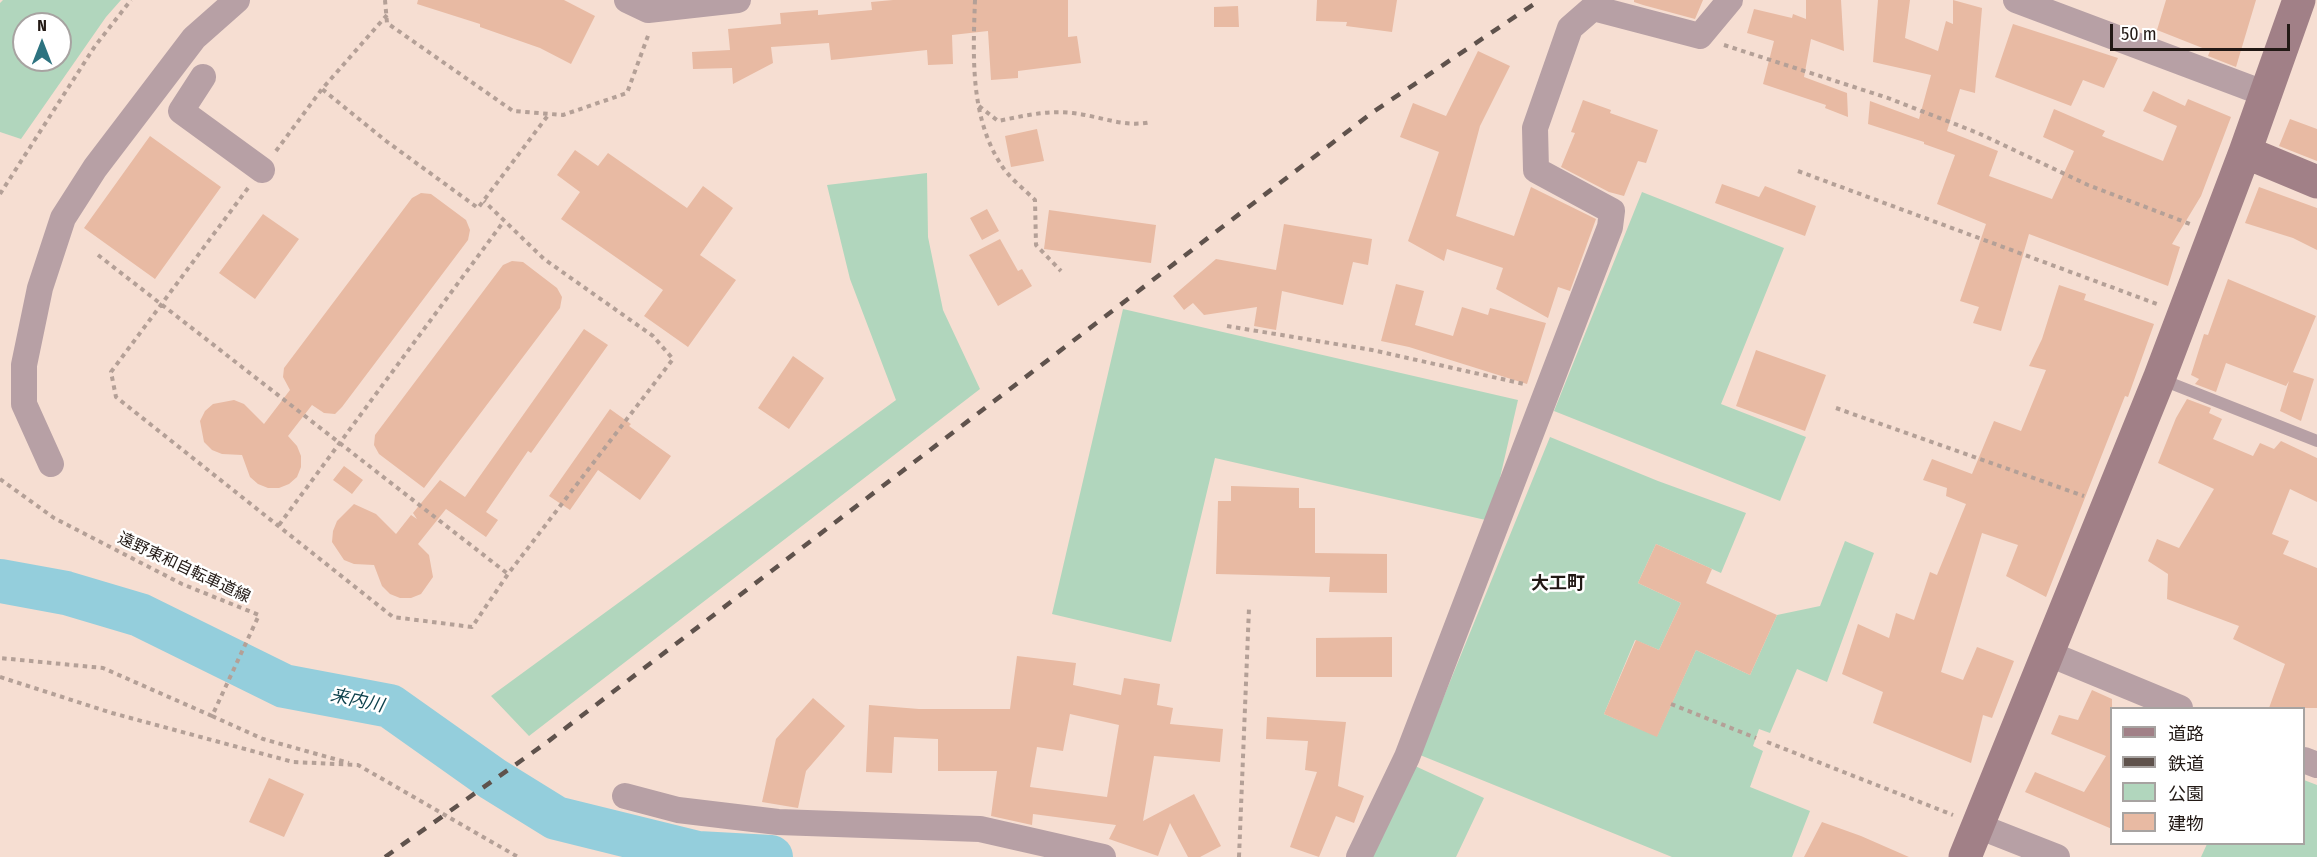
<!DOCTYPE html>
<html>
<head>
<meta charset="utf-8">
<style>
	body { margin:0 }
	#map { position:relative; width:2317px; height:857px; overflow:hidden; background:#f6ded2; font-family:"Fira Sans Condensed","Noto Sans JP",sans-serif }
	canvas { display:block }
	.legend { position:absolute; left:2110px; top:707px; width:195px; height:138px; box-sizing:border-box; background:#fff; border:2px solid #a7a3a1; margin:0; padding:8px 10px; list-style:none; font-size:18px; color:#221915 }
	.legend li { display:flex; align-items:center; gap:12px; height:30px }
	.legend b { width:30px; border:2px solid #a7a3a1 }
	.north { position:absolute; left:12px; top:12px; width:60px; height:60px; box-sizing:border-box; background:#fff; border:2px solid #a7a3a1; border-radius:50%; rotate:0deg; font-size:16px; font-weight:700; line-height:24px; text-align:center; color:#221915 }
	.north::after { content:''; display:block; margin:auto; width:21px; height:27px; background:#2d7380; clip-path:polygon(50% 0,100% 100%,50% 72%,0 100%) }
	.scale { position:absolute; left:2110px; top:24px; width:180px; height:27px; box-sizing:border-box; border:3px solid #221915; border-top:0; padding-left:8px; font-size:18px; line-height:21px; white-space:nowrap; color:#221915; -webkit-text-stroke:4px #fff; paint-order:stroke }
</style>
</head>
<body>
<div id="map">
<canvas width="2317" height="857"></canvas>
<ul class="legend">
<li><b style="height:8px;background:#a18087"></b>道路</li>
<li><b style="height:8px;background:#5f524c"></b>鉄道</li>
<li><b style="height:16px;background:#b1d6bd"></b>公園</li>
<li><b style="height:16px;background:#e8baa3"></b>建物</li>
</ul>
<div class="north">N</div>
<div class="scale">50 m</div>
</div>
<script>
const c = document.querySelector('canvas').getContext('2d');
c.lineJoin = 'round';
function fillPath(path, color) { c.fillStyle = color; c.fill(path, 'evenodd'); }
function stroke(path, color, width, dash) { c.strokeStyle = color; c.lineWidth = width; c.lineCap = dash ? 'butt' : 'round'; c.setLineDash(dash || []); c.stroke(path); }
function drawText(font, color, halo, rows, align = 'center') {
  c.font = font + ' "Fira Sans Condensed","Noto Sans JP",sans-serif'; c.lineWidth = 5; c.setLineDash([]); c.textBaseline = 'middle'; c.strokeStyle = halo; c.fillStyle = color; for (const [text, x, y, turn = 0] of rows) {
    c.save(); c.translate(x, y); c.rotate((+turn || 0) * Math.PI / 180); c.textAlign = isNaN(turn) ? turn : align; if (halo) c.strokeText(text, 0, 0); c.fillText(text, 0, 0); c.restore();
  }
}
const green = new Path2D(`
	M3 0H121L106 17 21 139 0 132V3ZM24 24H60V60H24Z
	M927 173 928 237 943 310 980 389 529 736 491 696 896 400 850 279 827 185Z
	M1642 192 1784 248 1721 404 1806 437 1780 501 1554 411Z
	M1123 309 1518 400 1490 521 1215 458 1171 642 1052 614Z
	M1550 437 1658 481 1746 513 1721 573 1656 544 1638 583 1681 603 1659 650 1635 640 1604 714 1657 736 1696 650 1750 675 1777 615 1820 606 1845 541 1874 553 1827 682 1797 669 1770 733 1759 729 1753 746 1763 751 1750 787 1810 811 1792 857H1672L1420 755Z
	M1413 765 1484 798 1456 857H1368Z
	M2304 780 2317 785V857H2201L2207 844H2304Z`);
const river = new Path2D(`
	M0 581 66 593 140 615 284 686 390 706 493 779 556 818 698 853 771 857`);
const building = new Path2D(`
	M418 0H564L595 16 571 64 540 48 480 27V24L417 4Z
	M893 0H1068V37L1077 36 1081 63 1018 71V78L991 80 988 31 952 35 953 64 928 65 927 50 831 60 829 43 771 47 773 63 733 84 732 68 693 69 692 52 730 50 728 29 781 24 780 13 818 10V15L872 10 871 2Z
	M1317 0H1397L1392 32 1346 26 1347 22 1316 21Z
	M1634 0H1703L1695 19 1643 5 1634 2Z
	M1806 0H1841L1844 51 1811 39 1804 77 1847 93 1848 117 1825 108 1826 105 1763 84 1774 41 1747 33 1754 9 1792 18 1793 14 1806 19Z
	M1878 0H1910L1905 38 1938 51 1946 21 1953 24V0L1982 8 1975 93 1960 89 1947 131 1998 151 1989 176 2052 199 2074 151 2043 137 2054 109 2105 131 2102 136 2163 161 2177 126 2143 111 2153 91 2185 106 2188 99 2231 117 2201 196 2172 244 2180 247 2168 286 2029 234 2001 331 1973 323 1979 307 1960 301 1986 224 1937 204 1955 155 1924 144V142L1868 124 1870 101 1919 119 1931 75 1873 62Z
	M2166 0H2256L2236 67 2208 56 2210 51 2157 30Z
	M1238 6 1239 27H1214V7Z
	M2013 24 2118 58 2104 88 2083 80 2071 106 1995 77Z
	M1478 51 1510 66 1480 126 1456 216 1514 236 1531 187 1596 219 1570 291 1558 287 1548 318 1496 289 1503 268 1447 249 1444 261 1408 241 1439 152 1400 137 1413 103 1446 116Z
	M1583 100 1611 110 1610 113 1658 130 1646 163 1638 161 1624 196 1609 192 1561 167 1575 133 1571 132Z
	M2290 119 2317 129V161L2279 146Z
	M1037 129 1044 161 1011 167 1005 136Z
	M150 136 221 187 155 279 84 228Z
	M575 150 598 166 608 153 687 208 703 186 733 208 700 255 736 280 688 347 644 316 663 290 561 219 580 192 557 175Z
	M1722 184 1759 197 1765 186 1816 206 1805 236 1715 203Z
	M2259 187 2317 208V250L2293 238 2245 223Z
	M421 193 431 194 466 220 470 230 468 240 342 407 335 414 324 413 312 405 288 436 297 446 301 456V467L297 477 289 484 279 488H268L258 484 250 477 242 455 222 454 212 450 204 442 200 421 205 411 213 404 234 400 244 404 264 424 290 390 283 377 284 368 412 198Z
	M987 209 999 231 982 240 970 218Z
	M1049 210 1156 225 1151 263 1044 249Z
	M263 214 299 239 255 299 219 273Z
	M1284 224 1372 239 1368 265 1353 262 1343 305 1282 291 1276 330 1254 326 1257 307 1204 315 1193 303 1184 310 1173 296 1216 259 1276 270Z
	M1000 239 1018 271 1022 269 1032 286 998 306 969 255Z
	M512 261 523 262 557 288 562 297 560 308 424 488 379 454 374 445 375 435 503 265Z
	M2228 279 2316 316 2293 372 2314 379 2301 421 2280 411 2289 381 2286 386 2226 363 2216 392 2195 384 2199 379 2191 375 2204 334 2208 335Z
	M1396 284 1424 291 1415 325 1453 336 1462 307 1488 315 1490 308 1546 323 1527 384 1409 347 1381 341Z
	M2059 285 2086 294 2084 300 2154 324 2128 397 2125 396 2046 597 2006 576 2018 545 1982 533 1941 672 1963 680 1977 647 2014 661 1992 718 1983 715 1971 763 1873 723 1883 692 1842 674 1858 624 1889 638 1896 613 1914 620 1930 572 1937 575 1966 504 1946 496 1947 488 1923 480 1932 459 1972 474 1994 421 2021 431 2046 370 2029 366 2042 339Z
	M584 329 608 345 531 453 528 451 486 512 498 520 486 537 446 509 418 544 429 555 433 577 421 594 411 598H400L390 594 382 586 374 565 354 564 344 560 332 542 333 531 337 521 354 504 376 514 396 534 411 515 417 519 413 513 440 480 465 497Z
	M1756 350 1826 375 1805 431 1736 406Z
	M793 356 824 378 789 429 758 408Z
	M2187 399 2211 408 2209 413 2222 419 2213 439 2253 456 2260 443 2274 449 2281 441 2317 458V502L2290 489 2272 534 2289 541 2283 554 2317 568V708H2269L2285 664 2233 639 2239 626 2167 599 2168 574 2148 561 2157 539 2179 548 2214 489 2158 463 2176 418Z
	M610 409 631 424 629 426 671 456 640 500 598 470 570 510 549 496Z
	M344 466 363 480 352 494 333 480Z
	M1231 486 1299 488V508H1315V553L1387 554V593L1329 592 1330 577 1216 574 1218 501H1231Z
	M1656 544 1712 569 1706 583 1777 615 1750 675 1696 650 1657 737 1604 714 1636 640 1659 650 1681 603 1638 583Z
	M1392 637V677H1316V638Z
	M1017 656 1076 663 1073 685 1121 695 1124 678 1160 684 1157 705 1173 708 1170 724 1223 729 1220 762 1154 756 1143 821 1194 794 1221 846 1200 857H1188L1170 823 1158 856 1109 839 1116 825 1033 814 1032 825 991 816 997 771H938V739L894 737 892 773 866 772 869 705 919 709H1010ZM1070 714 1119 725 1107 797 1030 787 1037 747 1063 751Z
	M2092 690 2112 699V829L2025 792 2035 772 2084 792 2106 756 2051 734 2059 715 2078 720Z
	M813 698 845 726 806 771 798 808 762 802 776 739Z
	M1267 717 1346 722 1338 786 1364 796 1354 823 1336 816 1319 857 1290 847 1317 772 1305 770 1308 741 1266 739Z
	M269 778 304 794 284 837 249 822Z
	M1822 822 1861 836 1909 857H1804Z`);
const path = new Path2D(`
	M385 0 387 23 513 111 563 115 627 93 649 33
	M975 0C973 55 970 115 1000 163 1008 177 1024 189 1035 200L1036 245 1061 271
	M387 15 322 89 386 141 478 208 549 114
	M1724 45 1888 98 1978 133 2088 185 2190 224
	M979 106 998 121C1023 116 1047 110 1073 113 1099 116 1125 128 1151 122
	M276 151 322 89
	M1798 171 2157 304
	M248 188 111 372 116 397 393 617 472 627 508 574 673 359 653 336 544 259 484 201
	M0 194 95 46 131 0
	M98 255 508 574
	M1227 326 1372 350 1524 384
	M1836 408 2084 496
	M0 479 54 518 182 584 259 615 212 716 103 668 0 658
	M279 525 504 221
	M0 677 112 713 293 762 358 765 518 857
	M1671 704 1756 738
	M212 716 263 739 349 763
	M1767 742 1953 815
	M1239 857 1249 608`);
const lane = new Path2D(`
	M2160 379 2317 441`);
const street = new Path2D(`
	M627 0 648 10 738 0
	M2016 0 2266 94
	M203 77 181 111 262 170
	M51 464 24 404V365L40 288 63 218 95 168 194 38 237 0
	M2047 653 2180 708
	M2304 760 2317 765
	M625 796 678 810 778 822 980 829 1103 857
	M1978 826 2057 857
	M1359 857 1407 757 1610 227 1612 211 1536 170 1535 128 1570 28 1593 8 1700 36 1730 0`);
const secondary = new Path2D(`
	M2245 152 2317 182
	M1965 857 2159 379 2245 152 2299 0`);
const rail = new Path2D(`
	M385 857 546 743 1373 112 1540 0`);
const streetNames = [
	["遠野東和自転車道線",184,568,25]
];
const neighbourhoodNames = [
	["大工町",1558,584]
];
const waterNames = [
	["来内川",357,701,12]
];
fillPath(green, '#b1d6bd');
stroke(river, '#94cedc', 44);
fillPath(building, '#e8baa3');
stroke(path, '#b4a097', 4, [4.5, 4.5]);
stroke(lane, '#b7a0a5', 12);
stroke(street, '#b7a0a5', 26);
stroke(secondary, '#a18087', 33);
stroke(rail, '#5f524c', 4.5, [10, 10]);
drawText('16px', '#221915', '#fff', streetNames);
drawText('bold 18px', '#221915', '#fff', neighbourhoodNames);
drawText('italic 18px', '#0d414c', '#fff', waterNames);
</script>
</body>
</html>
